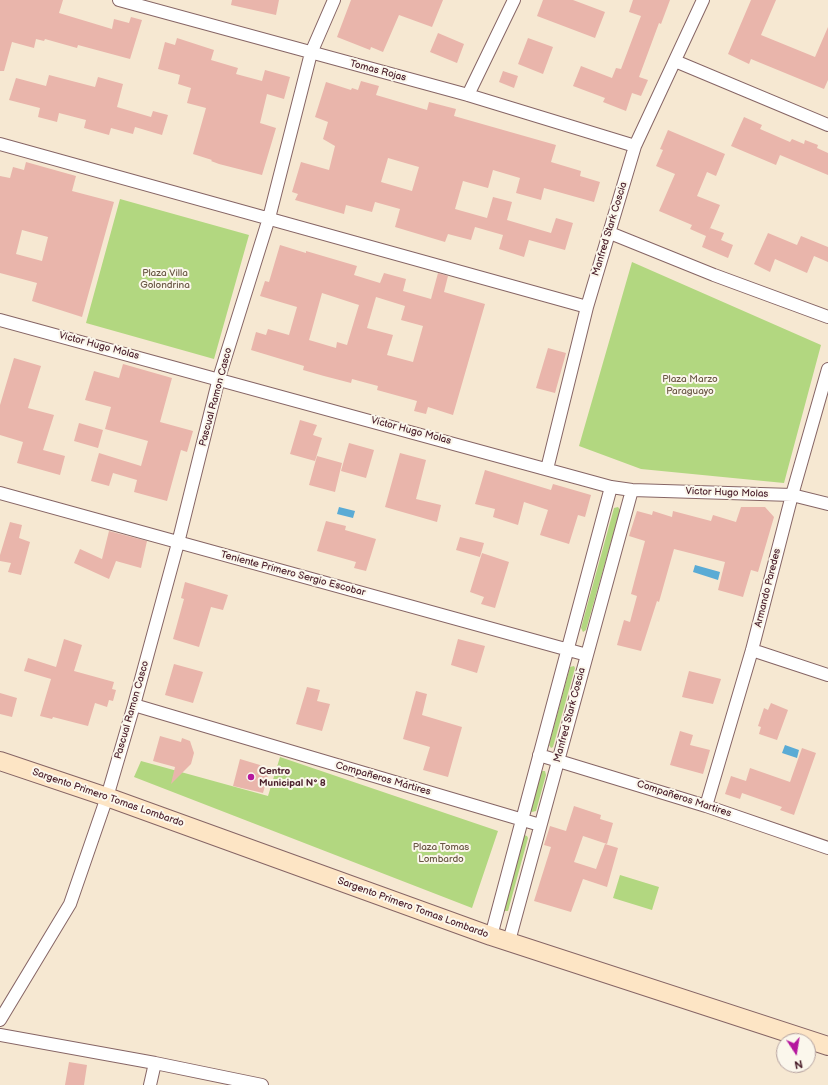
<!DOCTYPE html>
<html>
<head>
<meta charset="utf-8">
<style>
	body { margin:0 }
	#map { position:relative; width:828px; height:1085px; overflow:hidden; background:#f6e8d2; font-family:"Balsamiq Sans",sans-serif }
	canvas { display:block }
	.north { position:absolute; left:776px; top:1033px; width:40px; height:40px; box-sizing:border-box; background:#fbf7ec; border:1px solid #b4a19f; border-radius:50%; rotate:168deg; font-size:11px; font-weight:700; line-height:16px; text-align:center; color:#4a1f2b }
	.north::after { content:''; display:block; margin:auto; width:14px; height:18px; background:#b5179e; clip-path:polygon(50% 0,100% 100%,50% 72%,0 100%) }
</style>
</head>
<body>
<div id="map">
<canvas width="828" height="1085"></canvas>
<div class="north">N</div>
</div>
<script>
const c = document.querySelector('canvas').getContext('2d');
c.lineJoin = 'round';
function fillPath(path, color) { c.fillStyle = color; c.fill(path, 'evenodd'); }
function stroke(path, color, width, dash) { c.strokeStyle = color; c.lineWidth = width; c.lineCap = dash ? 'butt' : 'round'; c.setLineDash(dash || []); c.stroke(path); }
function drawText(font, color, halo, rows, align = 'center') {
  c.font = font + ' "Balsamiq Sans",sans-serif'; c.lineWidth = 4; c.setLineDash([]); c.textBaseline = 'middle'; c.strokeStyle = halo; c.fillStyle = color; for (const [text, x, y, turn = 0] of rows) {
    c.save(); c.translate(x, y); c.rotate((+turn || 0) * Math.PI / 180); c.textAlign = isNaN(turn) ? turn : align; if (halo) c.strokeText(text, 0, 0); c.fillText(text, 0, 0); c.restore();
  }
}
const green = new Path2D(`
	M120 199 249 235 214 359 86 323Z
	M632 262 821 345 784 483 641 469 579 446Z
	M618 507 620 510 586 630 583 632 581 628 614 508Z
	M574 666 575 668 553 747 551 748 549 745 570 667Z
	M280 757 498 831 472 908 134 777 141 761 268 796Z
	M541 771H545L546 775 536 811 532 812 530 811Z
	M524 835 527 836 528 838 508 911H504Z
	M620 875 659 887 652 910 613 898Z`);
const water = new Path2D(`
	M339 507 355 511 353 518 337 514Z
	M695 565 720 572 718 580 693 572Z
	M785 745 799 750 797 758 782 753Z`);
const building = new Path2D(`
	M0 0H63L59 13 112 29 114 19 129 23 131 17 142 20 130 59 78 45 77 48 45 39 44 41 36 39 34 48 12 42 4 71H0Z
	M232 0H279L276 15 231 5Z
	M351 0H443L432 27 399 15 383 52 371 47 370 50 337 37Z
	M543 0H573L605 12 595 38 537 16Z
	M633 0H670L661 24 659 23 639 77 648 80 641 96 632 93 626 111 603 102 605 98 573 86 581 66 612 78 616 68 621 69 641 16 629 12Z
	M751 0H776L761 35 815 57 828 27V80L824 89 751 59 749 64 728 54Z
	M438 33 464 44 457 63 430 52Z
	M177 38 214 50 211 60 238 68 236 74 262 81 265 70 290 77 284 99 267 94 260 123 276 128 262 175 219 164 211 161 212 160 193 154 206 108 187 103 191 88 178 84 180 75 158 69 165 42 175 45Z
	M528 38 553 47 543 74 518 64Z
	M503 71 518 76 514 88 499 82Z
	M49 75 95 87 98 77 123 84 117 107 151 117 153 111 168 115 162 135 135 127 133 134 111 128 109 135 84 128 86 120 59 113 57 122 38 117 40 108 9 100 16 78 46 86Z
	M361 81 379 86 376 95 427 110 429 102 456 109 454 116 556 145 551 162 581 171 580 176 600 182 594 202 544 188 541 200 516 193 520 178 493 170 488 188 463 181 455 209 487 218 493 197 512 202 507 220 551 233 556 218 573 223 565 250 529 240 524 257 499 249 503 235 475 227 471 240 448 234 445 242 395 227 400 209 375 202 372 212 346 205 344 214 295 200 298 194 292 192 301 162 329 170 335 146 323 139 328 122 315 117 326 82 351 90 352 88 358 90ZM388 158 419 167 412 191 381 182Z
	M744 117 762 125 760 129 790 142 792 139 804 144 805 140 818 145 817 148 828 153V175L780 155 776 165 731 146Z
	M668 130 725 154 716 176 707 172 697 196 720 205 708 233 710 228 724 233 721 240 733 245 728 258 702 247 706 236 690 229 692 225 659 211 675 174 656 166 663 150 660 149Z
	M26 162 76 176 72 191 114 202 82 317 32 301 37 283 0 273V176L10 178 13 167 24 170ZM22 230 48 237 42 261 16 254Z
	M768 233 797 245 801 236 828 247V262L814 256 807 273 775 259 770 272 754 264Z
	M280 245 306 253V251L357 266 354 275 380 283 384 273 406 279 403 291 431 299 438 273 448 276 444 292 485 304 453 415 428 407 426 414 414 411 417 401 377 390 378 386 352 379 351 383 324 376 303 370 304 366 251 350 256 332 266 335 268 329 289 335 297 307 260 296 265 281 269 282ZM322 293 359 305 347 345 337 342 336 348 309 340ZM376 297 405 306 401 320 423 326 413 362 387 355 393 335 367 328Z
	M548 348 566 353 555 393 536 388Z
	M14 358 41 366 28 408 54 415 43 450 65 456 60 475 17 463 23 442 0 435V405Z
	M123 364 172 378 160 422 193 431 187 452 181 450 167 501 134 492 137 480 113 473 109 486 91 481 99 453 141 466 148 441 105 429 111 407 85 400 94 371 119 378Z
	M300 420 317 425 313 435 322 438 315 461 290 454Z
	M79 423 103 430 98 448 74 441Z
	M349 443 374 450 366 478 341 471Z
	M400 453 426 460 416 499 441 505 437 522 385 507Z
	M317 456 342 463 335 492 309 485Z
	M485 470 551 490 553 484 591 495 585 517 578 515 569 544 540 535 548 510 524 502 518 525 493 517 495 509 475 504Z
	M741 507H765L774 517 758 572 751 570 743 597 718 590 725 562 674 549 659 602 657 601 641 651 617 645 624 620 630 622 637 596 631 594 645 541 629 536 637 511 652 515 653 511 672 517 673 511 711 521 713 515 736 522Z
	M326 521 346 526 345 530 376 539 366 571 354 568 356 562 317 551Z
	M10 522 22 525 19 538 30 542 21 575 8 572 11 563 0 561V555Z
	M109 531 147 541 141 568 116 561 109 579 74 563 80 549 102 559Z
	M460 537 484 543 480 557 456 550Z
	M482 553 509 562 495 608 481 604 484 597 470 592Z
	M185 582 228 595 223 610 211 607 199 647 173 639 184 599 181 598Z
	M64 639 82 645 74 671 114 682 112 689 116 690 113 701 109 700 107 707 95 703 88 726 53 717 52 719 40 716 51 679 24 671 28 658 56 667Z
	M458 639 485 646 477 673 451 665Z
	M174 664 203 672 193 703 165 695Z
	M689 671 721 679 713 704 682 697Z
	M307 687 320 690 317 701 330 704 322 731 296 724Z
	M416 691 427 694 422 715 462 727 448 777 423 770 430 747 403 739Z
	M0 693 17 698 12 717 0 714Z
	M771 703 788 710 777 740 759 734 761 727 758 726 764 708 768 710Z
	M680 731 693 735 690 745 710 750 703 774 670 765Z
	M160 736 181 742 182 738 190 741 194 753 191 764 171 784 175 767 153 761Z
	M802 748 816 753 794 815 780 810 782 807 742 793 740 799 725 794 731 776 746 781 750 768 790 782Z
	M240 759 270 768 263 793 233 786Z
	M574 806 601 815 600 819 613 823 607 844 583 836 574 862 596 869 605 844 618 848 607 887 583 879 571 912 534 901 551 847 544 845 550 826 566 831Z
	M69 1062 87 1065 84 1085H65Z`);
const street = new Path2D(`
	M119 0 468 95 635 146
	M675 61 828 125
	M468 95 514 0
	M0 144 587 307
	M610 233 714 275 828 317
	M0 320 611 487 632 490 792 495 828 504
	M547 469 587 307 635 146 703 0
	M0 493 587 655
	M752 650 828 675
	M134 705 540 825
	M539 755 706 806 828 848
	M706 806 752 650 792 495 828 369
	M491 936 611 487
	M509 941 632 490
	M0 1020 70 904 107 797 134 705 178 543 219 378 269 218 311 53 334 0
	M0 1035 155 1063 262 1085
	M150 1085 155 1063`);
const secondary = new Path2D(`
	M0 761 107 797 491 936 828 1046`);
const markers = [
	[251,777,4,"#b5179e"]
];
const streetNames = [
	["Tomas Rojas",378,71,15],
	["Manfred Stark Coscia",610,229,-73],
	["Victor Hugo Molas",99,346,15],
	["Pascual Ramon Casco",216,397,-75],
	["Victor Hugo Molas",411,431,15],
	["Victor Hugo Molas",727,493,2],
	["Teniente Primero Sergio Escobar",293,574,15],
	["Armando Paredes",768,588,-76],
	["Pascual Ramon Casco",132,710,-74],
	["Manfred Stark Coscia",570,715,-75],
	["Compañeros Mártires",383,779,16],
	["Sargento Primero Tomas Lombardo",108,798,19],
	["Compañeros Martires",684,799,18],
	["Sargento Primero Tomas Lombardo",413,908,20]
];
const parkNames = [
	["Plaza Villa",165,273],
	["Golondrina",165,285],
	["Plaza Marzo",690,379],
	["Paraguayo",690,391],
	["Plaza Tomas",441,847],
	["Lombardo",441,859]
];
const poiNames = [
	["Centro",259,771],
	["Municipal N° 8",259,783]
];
fillPath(green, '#b2d780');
fillPath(water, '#5aabd5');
fillPath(building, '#e9b5ab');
stroke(street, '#866565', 14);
stroke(secondary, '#866565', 20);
stroke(street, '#fff', 12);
stroke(secondary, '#fde5c5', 18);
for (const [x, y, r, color] of markers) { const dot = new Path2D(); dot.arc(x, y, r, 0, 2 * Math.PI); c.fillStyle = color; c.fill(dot); stroke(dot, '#fbf7ec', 1.5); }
drawText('10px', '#4a1f2b', '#fbf7ec', streetNames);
drawText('10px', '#695644', '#fbf7ec', parkNames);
drawText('bold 10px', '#4a1f2b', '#fbf7ec', poiNames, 'left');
</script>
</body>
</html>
